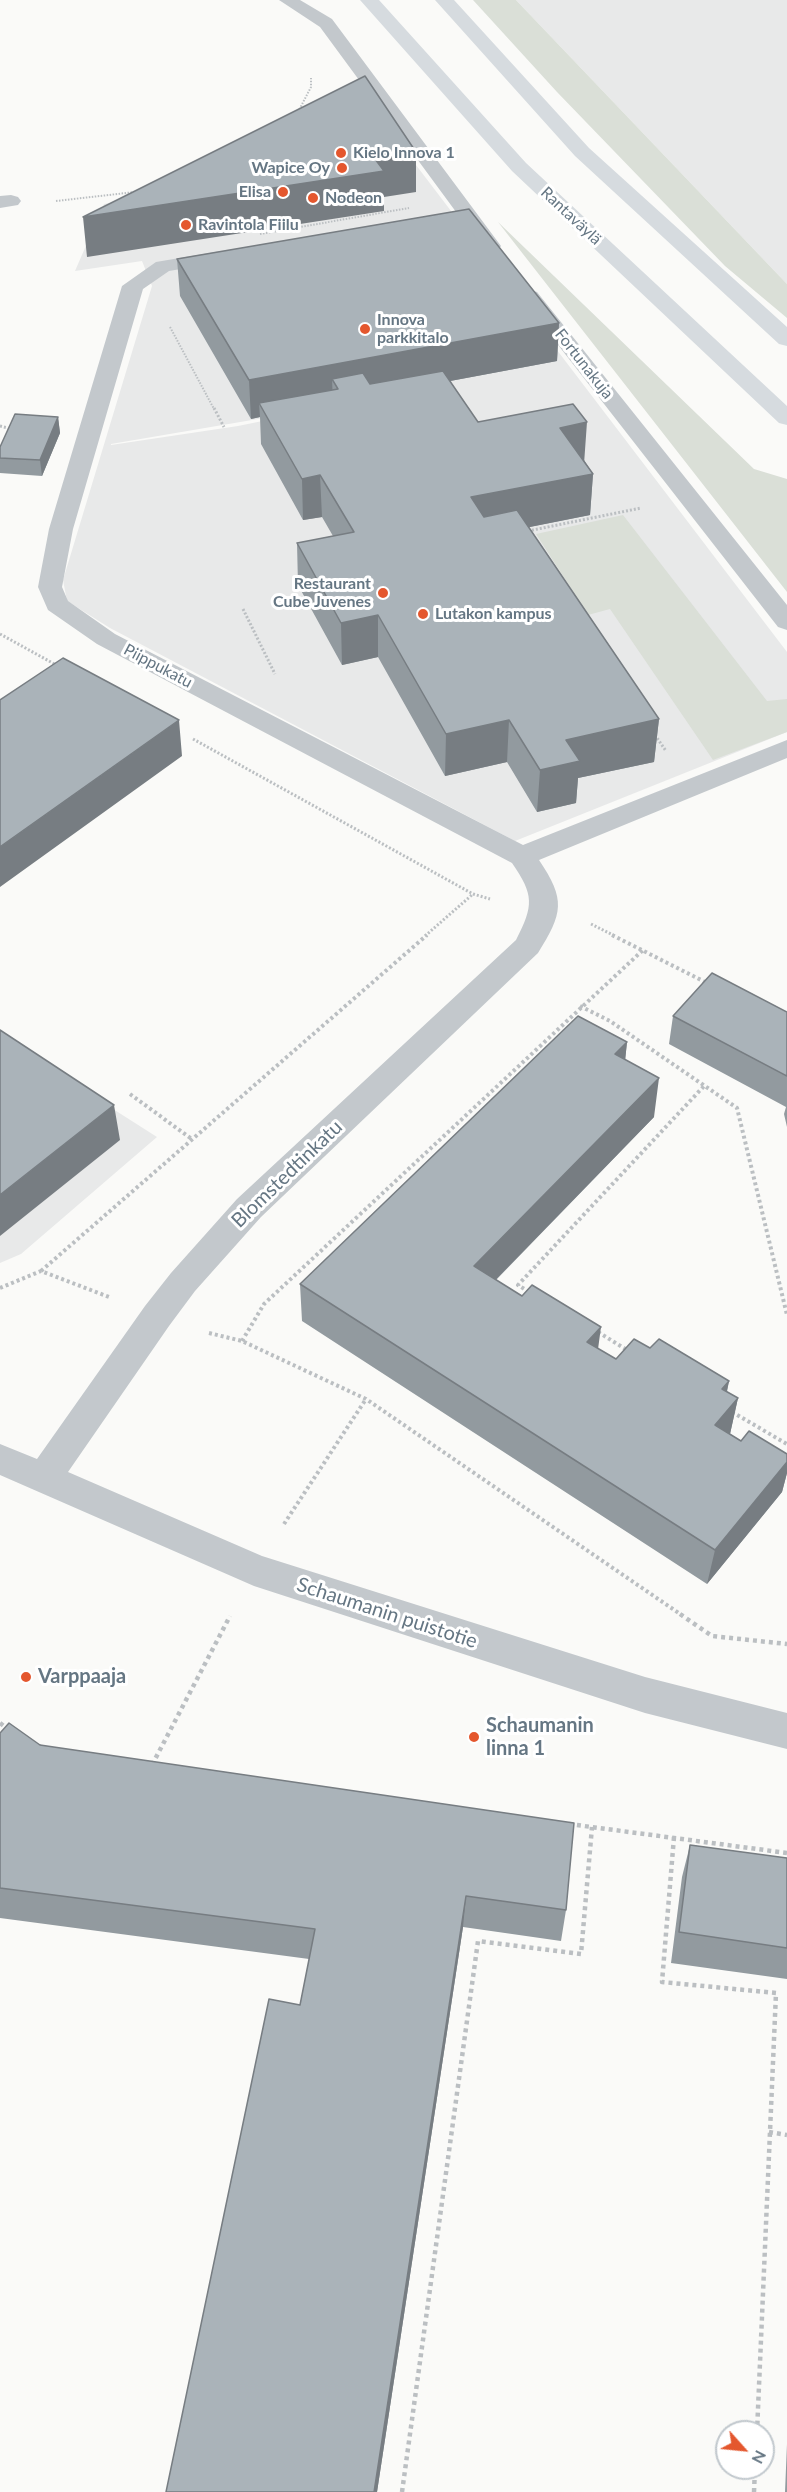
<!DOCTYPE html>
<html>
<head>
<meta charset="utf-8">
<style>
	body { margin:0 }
	#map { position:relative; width:787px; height:2492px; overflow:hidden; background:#fafaf8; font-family:Lato,sans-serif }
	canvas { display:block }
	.north { position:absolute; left:715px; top:2420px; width:60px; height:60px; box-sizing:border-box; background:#fff; border:2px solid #c1c8cd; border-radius:50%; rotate:117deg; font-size:16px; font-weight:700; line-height:24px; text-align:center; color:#657683 }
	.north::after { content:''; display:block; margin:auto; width:21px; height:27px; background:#e4572e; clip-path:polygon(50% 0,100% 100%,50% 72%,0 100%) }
</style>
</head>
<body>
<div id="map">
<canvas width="787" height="2492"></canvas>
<div class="north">N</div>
</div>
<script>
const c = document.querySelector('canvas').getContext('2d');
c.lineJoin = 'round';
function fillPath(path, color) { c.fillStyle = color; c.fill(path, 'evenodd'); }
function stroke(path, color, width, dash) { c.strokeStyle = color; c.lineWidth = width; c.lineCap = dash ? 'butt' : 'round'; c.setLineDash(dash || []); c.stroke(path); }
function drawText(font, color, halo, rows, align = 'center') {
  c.font = font + ' Lato,sans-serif'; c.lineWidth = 6; c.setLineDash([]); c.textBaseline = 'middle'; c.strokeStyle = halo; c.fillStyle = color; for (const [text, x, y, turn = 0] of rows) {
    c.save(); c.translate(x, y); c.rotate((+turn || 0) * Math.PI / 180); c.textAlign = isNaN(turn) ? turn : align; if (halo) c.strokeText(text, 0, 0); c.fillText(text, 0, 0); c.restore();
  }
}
const built = new Path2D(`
	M516 0H787V284Z
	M368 102 787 652V732L515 841 110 628 67 601 63 580 152 286 142 261 75 271 104 204 140 197ZM346 404 238 426 111 445V444Z
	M0 1037 157 1137 21 1254 0 1263Z`);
const green = new Path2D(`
	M473 0H516L787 284V318L725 266 557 92Z
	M498 222 754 469 787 479V592Z
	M623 515 767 701 787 699V732L713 760 610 609 588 615 536 534Z`);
const pathFar3 = new Path2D(`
	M298 112 311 87V78
	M56 201 135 192
	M260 234 409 208
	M170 327 214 409`);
const pathFar2 = new Path2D(`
	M214 408 224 427
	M0 426 8 428
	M528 531 641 508
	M243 609 275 674
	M0 634 58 666
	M655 735 666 751
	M193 739 473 894 490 899
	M591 924 615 936
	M425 936 473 894`);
const pathFar1 = new Path2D(`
	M612 935 707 983
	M580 1006 610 1021 737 1108 787 1315
	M130 1094 193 1140
	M41 1271 427 935
	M0 1288 41 1271 109 1297
	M529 1292 518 1285 705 1085
	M598 1332 627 1350
	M209 1333 242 1341 366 1399 683 1616
	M242 1341 264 1304 643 950
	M732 1412 787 1444
	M284 1524 366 1399`);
const path = new Path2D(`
	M680 1614 712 1636 787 1644
	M0 1723 9 1730
	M152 1765 230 1616
	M569 1824 787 1853
	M674 1837 662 1982 776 1993 757 2432
	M769 2132 787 2135
	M402 2492 478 1941 581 1954 592 1827
	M754 2492 755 2468`);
const minor = new Path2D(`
	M279 0H300L332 19 498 242 501 246 498 250 491 252 484 250 320 27Z
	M11 195 18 197 21 201 18 205 0 208V196Z
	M221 251 228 253 231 257 228 261 169 271 143 289 73 529 62 587 68 601 115 634 523 845 787 740V758L539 860C566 900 563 913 538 953L261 1217 195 1291 169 1326 68 1472 262 1556 645 1677 787 1713V1749L645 1713 254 1586 0 1475V1444L37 1459 145 1306 171 1273 237 1199 516 940C534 905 534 895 512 863L97 644 48 610 38 587 49 529 122 286 156 262Z
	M530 290 537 292 787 605V630L778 627 523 300 519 296 523 292Z`);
const highway = new Path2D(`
	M360 0H379L526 163 787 406V425L779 423 512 171Z
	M435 0H454L589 148 787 327V346L779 344 575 156Z`);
const wall = new Path2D(`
	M177 259 559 323 557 361 450 381 478 422 584 460 593 474 590 515 529 527 659 719 654 762 578 778 576 803 537 812 507 762 445 776 378 657 342 665 298 585 297 543 333 536 322 517 303 520 261 444 260 417 251 419 180 296Z
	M58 417 60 433 42 476 0 473V447Z
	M787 1012V1127L784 1114 786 1107 669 1044 673 1016Z
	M627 1042 625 1060 654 1117 496 1280 598 1349 616 1359 650 1348 729 1381 727 1392 738 1398 730 1434 741 1441 787 1454V1473L782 1492 707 1584 302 1321 300 1284Z
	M0 1732 566 1910 561 1941 463 1927 377 2492H166L300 2005 309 1959 0 1918Z
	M690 1845 787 1858V1979L671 1963 682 1877Z
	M787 2444V2492H785Z`);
const shadedWall = new Path2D(`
	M416 152V192L384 197V211L87 257 83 217 375 159Z
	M559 323 557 361 338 402V389L332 379 333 403H259L260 417 251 419 249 380Z
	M58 417 60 433 42 476 40 460Z
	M587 422 584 464 560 428Z
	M593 474 590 515 470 539 471 497Z
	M320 475 322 517 303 520 302 479Z
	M378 615V657L342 665 341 623Z
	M659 719 654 762 578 778 576 803 537 812 540 770 566 740Z
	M179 720 182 756 0 887V847Z
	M509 720 507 762 445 776 446 734Z
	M627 1042 623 1081 615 1054Z
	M659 1078 654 1117 472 1304 474 1266Z
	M114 1105 120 1140 0 1236V1195Z
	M601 1327 596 1364 587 1342Z
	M729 1381 721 1417 738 1398 730 1434 708 1461 722 1389Z
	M787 1462V1473L782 1492 707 1584 715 1550Z
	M466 1896 463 1927 377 2492H374Z`);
const building = new Path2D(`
	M365 76 416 152 375 159 384 171 83 217Z
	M469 209 559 323 249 380 177 259Z
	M443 371 478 422 573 404 587 422 560 428 593 474 471 497 484 517 517 510 659 719 566 740 580 761 540 770 509 720 446 734 378 615 341 623 297 543 354 532 320 475 302 479 259 403 338 389 332 379 363 373 370 384Z
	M15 414 58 417 40 460 0 458V447Z
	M63 658 179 720 0 847V700Z
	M712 973 787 1012V1076L673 1016Z
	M578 1016 627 1042 615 1054 659 1078 474 1266 522 1296 532 1285 601 1327 587 1342 616 1359 634 1339 650 1348 659 1339 729 1381 722 1389 738 1398 715 1425 741 1441 749 1431 787 1454V1462L715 1550 300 1284Z
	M0 1030 114 1105 0 1195Z
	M9 1723 40 1745 574 1823 566 1910 466 1896 374 2492H166L269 1999 300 2005 315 1929 0 1888V1733Z
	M690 1845 787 1858V1948L679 1932Z`);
const markers = [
	[341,153,6,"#e4572e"],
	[342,168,6,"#e4572e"],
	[283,192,6,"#e4572e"],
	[313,198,6,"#e4572e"],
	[186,225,6,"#e4572e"],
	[365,329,6,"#e4572e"],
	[383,593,6,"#e4572e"],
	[423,614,6,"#e4572e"],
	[26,1677,6,"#e4572e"],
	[474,1737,6,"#e4572e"]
];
const farPoinames = [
	["Kielo Innova 1",353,153],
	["Wapice Oy",330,168,"right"],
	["Elisa",271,192,"right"],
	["Nodeon",325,198],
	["Ravintola Fiilu",198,225],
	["Innova",377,320],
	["parkkitalo",377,338],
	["Restaurant",371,584,"right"],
	["Cube Juvenes",371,602,"right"],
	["Lutakon kampus",435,614]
];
const farStreetnames = [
	["Rantaväylä",571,216,43],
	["Fortunakuja",584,364,52],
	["Piippukatu",158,666,28]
];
const streetNames = [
	["Blomstedtinkatu",287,1174,-44],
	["Schaumanin puistotie",387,1613,18]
];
const poiNames = [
	["Varppaaja",38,1677],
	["Schaumanin",486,1726],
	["linna 1",486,1749]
];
fillPath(built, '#e8e9e9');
fillPath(green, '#dadfd7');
stroke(pathFar3, '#bbbfc2', 2, [1.5, 1.5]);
stroke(pathFar2, '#bbbfc2', 3, [2, 2]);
stroke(pathFar1, '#bbbfc2', 4, [3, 3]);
stroke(path, '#bbbfc2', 4.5, [4, 4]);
fillPath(minor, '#c3c8cc');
fillPath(highway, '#d6dbdf');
fillPath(wall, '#929a9f');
fillPath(shadedWall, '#777d82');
fillPath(building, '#aab3b9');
stroke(building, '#777d82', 1.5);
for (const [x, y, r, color] of markers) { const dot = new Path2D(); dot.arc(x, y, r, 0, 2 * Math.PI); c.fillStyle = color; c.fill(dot); stroke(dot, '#fff', 2); }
drawText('bold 16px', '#657683', '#fff', farPoinames, 'left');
drawText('16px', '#657683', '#fff', farStreetnames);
drawText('20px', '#657683', '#fff', streetNames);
drawText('bold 20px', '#657683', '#fff', poiNames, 'left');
</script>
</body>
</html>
